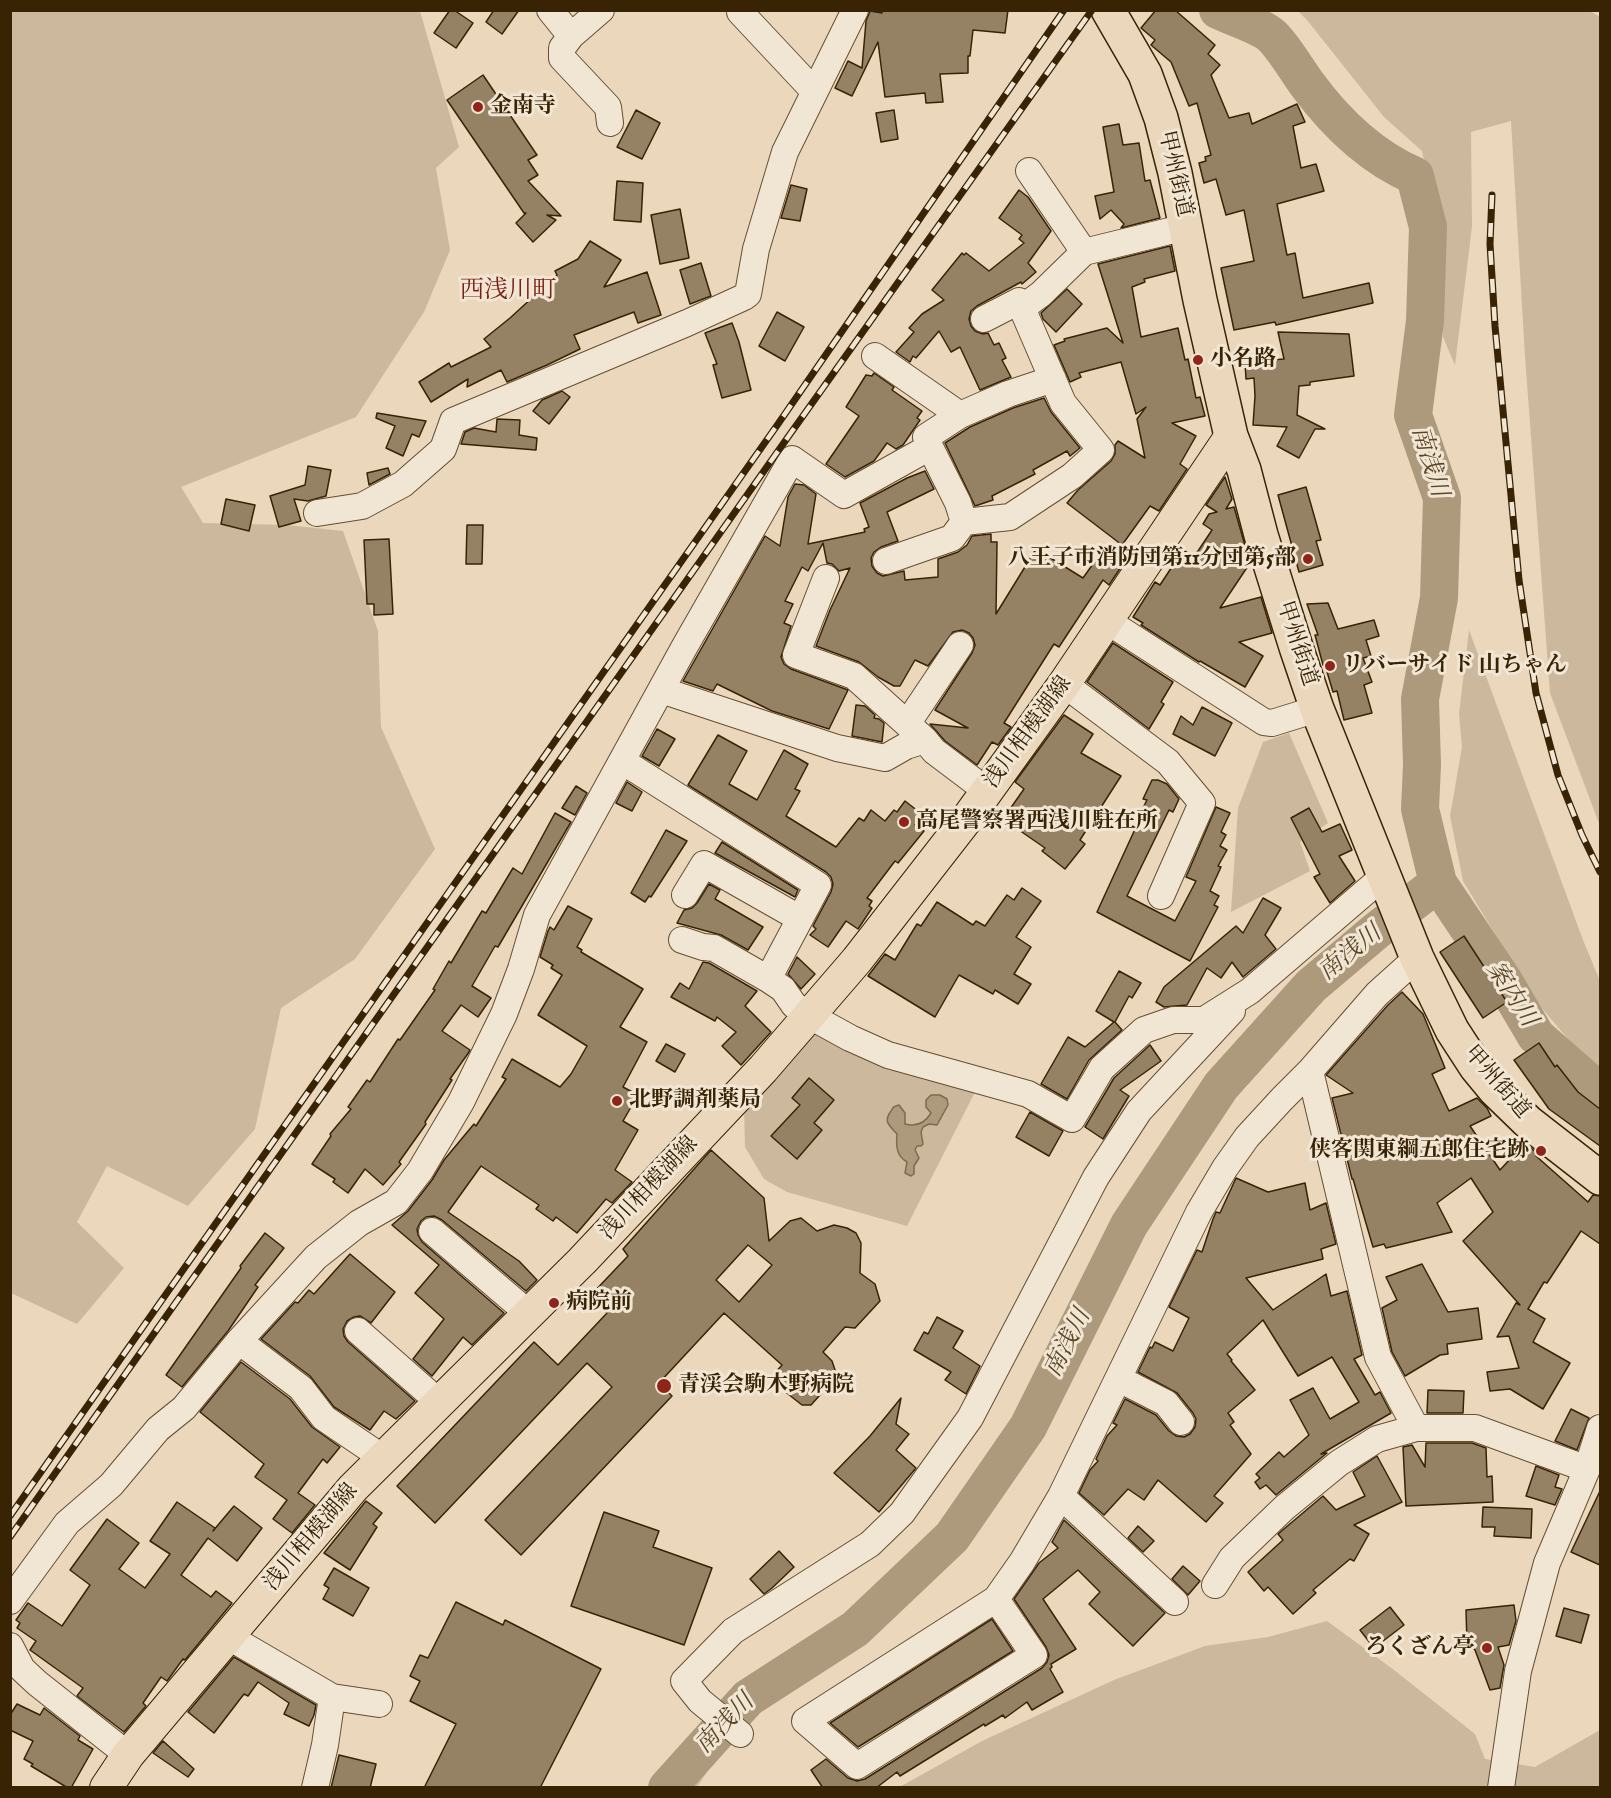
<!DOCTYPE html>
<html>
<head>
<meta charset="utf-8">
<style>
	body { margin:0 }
	#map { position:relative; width:1611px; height:1798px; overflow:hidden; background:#ead7bc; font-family:"IM FELL English",serif }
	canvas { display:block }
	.frame { position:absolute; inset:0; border:12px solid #382304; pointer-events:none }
</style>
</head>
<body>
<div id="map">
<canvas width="1611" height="1798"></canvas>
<div class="frame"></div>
</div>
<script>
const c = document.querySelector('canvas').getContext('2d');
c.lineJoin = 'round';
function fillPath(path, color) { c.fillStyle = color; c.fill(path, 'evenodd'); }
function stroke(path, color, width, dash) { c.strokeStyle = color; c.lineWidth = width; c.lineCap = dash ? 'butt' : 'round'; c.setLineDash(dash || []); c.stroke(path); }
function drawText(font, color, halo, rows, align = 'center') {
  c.font = font + ' "IM FELL English","Noto Serif JP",serif'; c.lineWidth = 6; c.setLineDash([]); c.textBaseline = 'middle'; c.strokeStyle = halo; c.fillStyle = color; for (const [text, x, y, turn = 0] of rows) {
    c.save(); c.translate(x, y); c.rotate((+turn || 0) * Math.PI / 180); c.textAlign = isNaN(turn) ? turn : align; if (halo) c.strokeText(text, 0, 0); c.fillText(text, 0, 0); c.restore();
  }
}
const green = new Path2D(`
	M11 11H420L459 147 436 168 450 250 424 312 356 417 181 487 203 523 287 525 343 531 378 631 381 727 435 849 355 959 281 1008 255 1129 188 1206 107 1166 77 1222 124 1268 77 1324 11 1293Z
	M1590 11 1600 17V826L1550 693 1525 356 1511 121 1471 132 1472 226 1455 365 1443 337 1442 246 1422 151 1384 117 1307 20 1298 11Z
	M1469 630 1583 940 1600 981V1077L1535 1000 1463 881 1450 816 1462 747 1459 714Z
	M1289 733 1328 823 1300 842 1310 871 1231 912 1238 808 1263 742Z
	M814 1025 976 1090 907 1226 787 1192 764 1179 745 1147 744 1105Z
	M1327 1621 1394 1670 1475 1734 1485 1759 1535 1767 1600 1730V1787L898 1788 982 1741 1114 1680 1205 1646 1268 1637Z
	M670 1769 707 1772 697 1787H653Z`);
const water = new Path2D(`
	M931 1095H940L947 1099 948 1105 937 1125 929 1124 923 1127 921 1132 923 1144 921 1146H917L915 1150 919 1158 914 1166V1174L911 1176 905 1173 907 1162C896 1156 896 1145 897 1134 889 1125 883 1122 891 1111 895 1105 891 1108 899 1105L905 1113V1124C916 1127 925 1123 931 1113L926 1107V1100Z`);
const river = new Path2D(`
	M1218 10C1230 16 1263 27 1272 36 1285 49 1296 69 1307 84 1335 122 1371 157 1415 176L1428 227 1425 321 1413 415 1442 498 1439 598 1420 699 1422 765 1420 809 1438 883 1503 980 1536 1036 1600 1092
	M667 1788 748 1698 855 1629 952 1537 1028 1427 1129 1225 1221 1086 1311 986 1376 931 1438 883`);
const building = new Path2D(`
	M450 10H454L473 23 456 48 434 33Z
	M494 10H519L502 34 486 22Z
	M882 10H1008L1005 33 973 30 970 56H968V73L940 74 943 102 926 103 925 93 885 97 878 42 852 96 835 88 848 61 862 68 866 21 870 11 882 13Z
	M1156 10H1175L1215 45 1208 54 1220 65 1211 75 1229 118 1249 113 1252 124 1297 104 1305 122 1293 126 1301 168 1316 164 1324 191 1277 204 1287 255 1295 253 1303 298 1369 283 1373 303 1276 325 1275 322 1234 330 1221 268 1254 261 1244 210 1226 215 1216 179 1204 183 1199 163 1206 161 1205 157 1211 155 1197 103 1189 106 1171 62 1151 45 1155 40 1141 28Z
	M483 75 537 155 528 160 538 175 528 181 561 216 547 215 556 220 533 242 516 223 526 213H524L447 100Z
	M636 110 660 123 642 159 617 147Z
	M894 110 898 139 881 142 876 113Z
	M1119 124 1123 145 1139 143 1145 181 1150 180 1160 218 1121 228 1124 224 1111 210 1100 219 1095 196 1114 192 1103 127Z
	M617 181 643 183 641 222 614 220Z
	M791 185 807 189 800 221 781 218Z
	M1019 190 1028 197 1051 231 1028 263 1036 272 1022 284 1021 282 977 306 971 311 969 319 971 326 975 331 983 334 988 333 994 345 999 343 1006 358 1002 360 1011 377 980 390 960 347 951 352 939 331 916 358 913 356 910 362 896 352 914 332 909 328 922 314 944 300 932 290 962 253 964 255 966 253 989 271 1024 243 1019 239 1022 235 999 218Z
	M680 209 689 258 660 264 651 215Z
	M590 241 621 260 604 287 647 272 661 315 638 323 634 312 618 318 574 335 580 349 547 365 507 382 501 370 467 387 468 379 431 402 419 382 449 363 451 367 491 347 484 339 510 318 557 275 555 271 578 259Z
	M1170 246 1175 271 1144 279 1145 282 1132 287 1141 337 1178 328 1185 360 1188 359 1196 398 1200 397 1205 416 1172 423 1196 436 1180 464 1187 469 1159 511 1150 506 1122 545 1067 503 1078 490 1111 461 1115 454V445L1118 441 1145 458 1137 419 1146 407 1136 414 1121 362 1079 373 1081 377 1070 382 1054 345 1065 341 1064 339 1107 328 1123 343 1098 264Z
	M701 263 711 296 690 304 680 270Z
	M1067 289 1082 304 1056 332 1043 319 1041 313Z
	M777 312 804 327 785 361 759 346Z
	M732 323 739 342 751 390 722 398 713 365 717 364 705 333Z
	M1278 332 1349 334 1354 376 1310 382V385L1299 386 1297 415 1325 429H1315L1299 458 1277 446 1287 427 1253 425 1255 396 1254 378 1246 379 1245 362 1284 359Z
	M874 373 894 387 892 390 922 411 917 418 920 420 903 445 896 449 887 443 874 461 845 477 826 464 859 416 846 407 866 375 872 376Z
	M562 391 570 397 549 424 533 411 542 400Z
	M1044 398 1051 412 1080 448 1070 456 1067 451 1033 470 1035 474 992 496 993 500 975 506 945 443 970 427 1013 408Z
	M377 413 426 421 419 437 412 434 403 456 386 448 395 426 376 418Z
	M497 419 520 420 519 435 537 438 536 450 461 444 465 432 474 428 496 432Z
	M308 466 331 470 326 496 308 501 294 499 301 521 279 527 270 496 305 485Z
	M388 468 390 474 369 485 367 473Z
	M925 471 934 489 887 512 898 541 881 547 874 552 871 558 872 566 877 573 883 576 904 571 905 580 938 577V559L958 552 967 545 972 536 991 534V542H997L996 614 1036 549 1083 578 1105 547 1125 561 1109 585 1103 580 1059 647 1054 644 1004 723 1011 727 998 745 992 742 977 765 945 741 930 724 968 728 935 710 972 653 975 645 973 638 969 633 962 630 953 632 928 666 915 660 900 686H894L878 677 859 662 816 646 830 610 850 568 839 571 832 564 827 563 823 543 808 571 802 567 785 601 793 604 784 623 791 626 781 657 784 664 791 669 848 690 829 729 772 711 717 684 713 691 683 681 765 536 780 546 788 497 795 484 804 485 816 494 808 544 865 532 864 529 869 527 860 503 907 478Z
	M1225 477 1232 499 1226 509 1234 507 1248 556 1247 558 1250 563 1220 608 1261 597 1272 633 1239 642 1263 656 1245 687 1200 661 1199 662 1141 625 1143 623 1133 617 1155 582 1160 585 1183 550 1194 557 1212 530 1203 524 1209 514 1217 512 1206 505Z
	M1306 487 1321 540 1316 541 1323 565 1299 572 1278 495Z
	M226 499 255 505 249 531 221 524Z
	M467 525H483L482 564H466Z
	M389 539 393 614 374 615V604H367L364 540Z
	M1328 603 1338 629 1374 620 1379 636 1366 640 1371 656 1363 658 1372 682 1364 685 1372 713 1344 720 1337 691 1333 692 1325 665H1323L1315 635H1318L1307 604Z
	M1113 643 1173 682 1161 702 1164 704 1149 729 1087 682Z
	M856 705 865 706 875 715 874 718 879 719 884 723 882 742 852 736Z
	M1202 707 1232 723 1215 756 1173 734 1181 716 1193 725Z
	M1064 715 1093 734 1081 753 1121 776 1080 840 1085 844 1065 869 1042 851 1045 848 1003 819 1024 789 1015 782Z
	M657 729 675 739 659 766 642 756Z
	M718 735 747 751 729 784 757 800 784 750 808 764 795 789 800 791 786 816 836 847 859 818 864 821 871 810 885 821 894 810 897 812 905 801 923 815 915 825 924 831 898 863 895 861 867 898 872 901 869 906 872 908 858 929 846 921 828 947 810 935 816 929 813 926 831 892 833 884 831 877 826 872 688 785Z
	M1152 780H1158L1167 784 1179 799 1173 812 1169 810 1127 896 1175 921 1196 881 1186 877 1216 807 1230 813 1221 832 1226 835 1220 846 1227 850 1218 866 1221 867 1210 891 1219 896 1214 905 1218 907 1190 961 1097 912 1136 827 1134 826 1147 800 1143 799Z
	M627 782 642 792 632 811 616 803Z
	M576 786 587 793 575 815 562 808Z
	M1309 808 1322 832 1340 824 1352 850 1339 856 1355 881 1330 903 1314 877 1320 874 1291 818Z
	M555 813 571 822 498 947 495 946 472 986 491 998 478 1017 461 1005 442 1031 470 1050 469 1052 450 1079 452 1080 425 1122 426 1124 399 1162 401 1164 383 1185 365 1169 348 1193 333 1182 335 1179 312 1164 331 1136 330 1134 351 1109 348 1107 367 1080 370 1082 398 1039 400 1040 435 990 433 989 449 961 451 963 482 911 486 913 513 868 522 874Z
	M666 830 687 841 651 897 649 896 645 902 631 893Z
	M722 842 798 890 795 897 715 853Z
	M709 884 720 890 715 899 763 927 748 950 721 935 677 923 684 910 692 908 697 903Z
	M1022 888 1041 901 1016 937 1031 947 1014 974 1031 984 1018 1004 995 990 993 994 959 975 935 1017 868 976 885 954 895 960 917 924 921 926 937 902 973 925 976 921 985 926 1007 895 1014 900Z
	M1263 898 1281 908 1265 935 1276 949 1243 977 1232 962 1221 978 1207 968 1187 1005 1164 1007 1156 1002 1164 987 1236 926 1243 933Z
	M568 906 592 919 577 947 582 950 581 952 643 989 620 1027 647 1042 623 1087 638 1095 623 1121 638 1130 615 1170 632 1182 612 1203 606 1199 577 1233 556 1217 553 1221 536 1209 539 1205 481 1166 448 1212 519 1261 537 1280 526 1291 442 1220 434 1216 426 1217 421 1221 417 1229 418 1235 422 1242 504 1313 472 1345 463 1337 432 1376 413 1359 444 1319 415 1293 439 1265 392 1225 408 1211 432 1180 444 1160 474 1124 476 1126 506 1079 502 1077 512 1059 560 1087 571 1074 587 1046 538 1015 562 975 551 968 553 965 540 957 548 931 550 927 554 930Z
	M1464 936 1507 1002 1483 1018 1440 952Z
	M797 957 815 974 801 989 788 974Z
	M703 962 709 963 757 991 745 1006 771 1032 741 1065 722 1046 736 1032 717 1017 715 1021 671 997 680 983 689 989Z
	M1119 971 1141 983 1132 998 1129 996 1115 1022 1122 1030 1089 1060 1067 1099 1041 1084 1068 1037 1085 1047 1114 1022 1096 1011Z
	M1402 992 1423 1014 1445 1068 1432 1074 1449 1111 1477 1098 1487 1108 1491 1116 1470 1126 1500 1170 1525 1143 1538 1154 1536 1156 1588 1202 1593 1195 1600 1196V1244L1581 1231 1547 1283 1544 1282 1528 1309 1545 1319 1533 1342 1570 1363 1543 1409 1510 1389 1490 1391 1487 1372 1519 1368 1509 1336 1497 1337 1516 1303 1520 1305 1463 1241 1493 1212 1471 1178 1437 1203 1452 1232 1386 1248 1384 1244 1373 1247 1353 1179H1352L1332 1098 1353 1093 1326 1075 1388 1005Z
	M1539 1043 1555 1067 1557 1065 1578 1092 1600 1109V1146L1549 1109 1514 1060Z
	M666 1044 685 1054 675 1072 656 1061Z
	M1150 1045 1161 1061 1120 1090 1129 1096 1103 1139 1085 1127 1114 1078Z
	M809 1078 834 1100 814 1123 822 1130 797 1159 771 1136 800 1105 792 1098Z
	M1030 1112 1063 1131 1049 1156 1016 1137Z
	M711 1150 764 1198 769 1241 790 1221 801 1218 817 1231 834 1225 847 1228 856 1233 861 1243 860 1273 875 1284 880 1301 855 1328 845 1327 823 1352 832 1361 837 1376 811 1405H802L774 1383V1374L782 1365 724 1313 659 1383 672 1396 521 1555 485 1520 612 1387 587 1363 435 1523 397 1486 534 1342 558 1365 607 1313 590 1296 628 1256 623 1249ZM748 1245 772 1265 739 1302 716 1280Z
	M1236 1178 1268 1192 1305 1183 1310 1210 1326 1203 1336 1244 1321 1249 1323 1259 1246 1278 1273 1310 1326 1274 1331 1296 1347 1291 1362 1355 1354 1359 1375 1395 1380 1392 1391 1413 1321 1454 1327 1453 1276 1495 1266 1485 1260 1489 1255 1482 1260 1478 1256 1474 1279 1452 1284 1457 1309 1435 1290 1400 1313 1388 1330 1419 1359 1402 1332 1357 1298 1376 1263 1320 1227 1354 1232 1360 1231 1361 1255 1390 1228 1413 1234 1422 1230 1425 1251 1454 1214 1496 1223 1503 1206 1522 1158 1480 1144 1500 1128 1489 1104 1515 1079 1493 1090 1470 1098 1461 1096 1459 1107 1436 1117 1425 1113 1423 1125 1399 1156 1415 1169 1431 1176 1436 1184 1437 1190 1434 1195 1427 1196 1419 1193 1413 1177 1393 1138 1372 1150 1347 1152 1348 1155 1342 1173 1351 1189 1318 1169 1307 1197 1250 1202 1252 1213 1219 1216 1212 1220 1213Z
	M265 1233 284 1248 255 1285 258 1287 228 1331 182 1387 166 1375 241 1268 240 1266Z
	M350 1254 395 1292 371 1323 360 1316 354 1317 347 1321 343 1329 344 1336 348 1342 415 1401 396 1419 384 1411 370 1430 334 1407 310 1376 261 1339 295 1302 298 1303 309 1290 314 1294Z
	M1422 1264 1448 1312 1478 1308 1482 1339 1447 1344 1448 1354 1440 1355 1405 1376 1392 1352 1382 1308 1397 1300 1386 1277Z
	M937 1317 963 1331 953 1348 980 1366 966 1394 945 1380 951 1372 914 1350 924 1332 928 1334Z
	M241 1362 290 1399 312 1427 340 1447 327 1463 323 1459 298 1493 315 1505 292 1533 273 1519 287 1500 255 1477 264 1464 200 1412Z
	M1428 1390 1464 1391 1463 1413H1427Z
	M901 1398 896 1424 909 1434 896 1450 916 1468 879 1512 834 1473 870 1436Z
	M1571 1409 1589 1418 1577 1450 1555 1441Z
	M1426 1443H1472L1486 1448 1487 1477 1492 1476 1493 1502 1406 1506 1403 1447 1412 1445 1425 1467Z
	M1377 1456 1402 1502 1354 1525 1369 1534 1354 1561 1350 1559 1313 1590 1316 1593 1293 1614 1268 1587 1264 1591 1248 1572 1283 1540 1278 1534 1323 1496 1336 1510 1365 1496 1353 1472Z
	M1536 1466 1559 1475 1555 1487 1562 1489 1555 1505 1526 1496Z
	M1600 1491V1565L1571 1552Z
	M366 1501 382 1513 373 1524 377 1527 350 1570 324 1553Z
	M177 1502 215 1528 213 1531 234 1506 262 1528 237 1561 208 1538 181 1575 211 1597 216 1591 232 1603 185 1660 183 1659 167 1681 161 1677 143 1703 146 1706 124 1732 77 1696 83 1688 30 1650 36 1641 17 1628 20 1623 16 1620 28 1603 62 1626 90 1585 70 1570 107 1519 139 1543 119 1569 145 1588 170 1554 150 1541Z
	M1483 1507 1532 1509 1531 1538 1494 1536 1495 1527H1482Z
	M604 1512 659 1531 653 1547 712 1568 684 1645 571 1606Z
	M1064 1520 1165 1613 1133 1646 1089 1604 1100 1592 1078 1570 1043 1599 1076 1649 1051 1664 1052 1667 1050 1669 1063 1692 1032 1710 1027 1702 1005 1718 1003 1715 985 1726 984 1724 900 1776 897 1772 876 1788H823L811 1770 826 1759 848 1778 857 1781 865 1779 1042 1668 1047 1662 1049 1655 1046 1647 1014 1599 1039 1563 1058 1548 1052 1542Z
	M1138 1526 1154 1541 1143 1552 1128 1538Z
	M779 1551 794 1567 772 1588 764 1594 750 1579Z
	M1183 1566 1200 1581 1188 1595 1172 1579Z
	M334 1568 369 1588 353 1616 323 1599 329 1588 324 1585Z
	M456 1602 503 1625 505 1620 601 1669 540 1788H424L456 1724 410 1701 420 1681 410 1676 420 1655 428 1658Z
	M1514 1605 1516 1621 1509 1645 1498 1647 1504 1665 1500 1688 1490 1690 1475 1650 1467 1644 1466 1610Z
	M1390 1607 1404 1625 1374 1648 1360 1630Z
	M1564 1608 1589 1615 1581 1643 1556 1636Z
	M992 1619 1013 1651 858 1747 830 1723Z
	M234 1657 316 1705 314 1715 309 1726 284 1714 289 1703 258 1682 248 1696 244 1694 214 1733 188 1712Z
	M17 1704 40 1715 44 1708 80 1736 78 1740 93 1749 71 1788H68L31 1766 33 1764 24 1759 33 1741 10 1730V1715Z
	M163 1741 194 1769 188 1777 153 1753Z
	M339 1755 376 1764 370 1788H331Z`);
const minor = new Path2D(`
	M550 10 571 36
	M601 10 571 36 562 48V58L608 107 610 123
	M740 12 814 91
	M1084 252 1186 227
	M1022 308 1041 294 1084 252 1029 171
	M875 356 960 415
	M930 447 926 437 960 415 1008 394 1053 379
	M317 513 362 506 403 484 443 449 453 421 687 323 744 297 748 294 756 249 785 152 855 10
	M886 561 952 538 964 522
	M826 578 796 655 854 676 925 740 934 751 987 791
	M1107 621 1264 722 1272 723 1317 709
	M1064 684 1168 762 1202 803 1161 896
	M661 690 837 748 885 758 906 746 925 740
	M907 724 960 645
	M622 761 818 885 768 979 783 989 794 1005 810 1016 850 1038 888 1055 1028 1094 1072 1119 1102 1068 1144 1030 1173 1020H1204L1250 991 1384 876
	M685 895 704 864 799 918
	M682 940 703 947 714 948 768 979
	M1310 1071 1378 1357 1416 1428H1475L1587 1469 1600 1428
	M432 1231 528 1313
	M358 1331 440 1403
	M239 1341 301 1388 324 1418 383 1458
	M1119 1379 1166 1403 1181 1422
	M1061 1496 1175 1602
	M1215 1585 1232 1558 1284 1508 1339 1463 1377 1439 1416 1428
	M996 1599 1034 1655 857 1766 805 1721 996 1599 1022 1562 1061 1496 1199 1212 1225 1168 1247 1137 1282 1099 1310 1071 1377 994 1417 958
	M10 1601 67 1523 111 1485 158 1429 184 1408 239 1341 316 1257 359 1223 396 1202 420 1171 461 1102 504 1014 521 969 537 915 685 646 792 459 844 495 930 447 958 503 964 522 1010 517 1072 476 1101 450 1063 403 1019 301 984 319
	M229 1637 332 1697 379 1704
	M10 1646 22 1669 37 1683 128 1755
	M740 1734 700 1701 684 1681 733 1631 870 1544 902 1513 970 1418 1096 1177 1139 1111 1232 1011
	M315 1788 325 1745 332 1697
	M1501 1788 1518 1671 1547 1563 1587 1469`);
const major = new Path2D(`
	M106 1788 128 1755 353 1488 582 1261 763 1069 857 960 969 816 1064 684 1231 436`);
const highway = new Path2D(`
	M1108 10 1145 74 1161 118 1175 173 1200 300 1231 436 1244 470 1261 535 1296 647 1317 709 1417 958 1452 1030 1476 1067 1495 1090 1528 1122 1600 1178`);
const rail = new Path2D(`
	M1492 195 1490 244 1495 326 1519 580 1536 693 1558 775 1582 835 1600 872
	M10 1516 778 424 1064 10
	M10 1537 788 437 1092 10`);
const markers = [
	[478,107,6,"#8f2418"],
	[1198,360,6,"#8f2418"],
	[1308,559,6,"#8f2418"],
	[1330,666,6,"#8f2418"],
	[904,822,6,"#8f2418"],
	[617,1101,6,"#8f2418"],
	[1541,1151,6,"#8f2418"],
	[554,1303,6,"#8f2418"],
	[664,1386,8,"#8f2418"],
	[1487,1648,6,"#8f2418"]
];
const poiNames = [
	["金南寺",490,107],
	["小名路",1210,360],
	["八王子市消防団第11分団第5部",1296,559,"right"],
	["リバーサイド 山ちゃん",1342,666],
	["高尾警察署西浅川駐在所",916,822],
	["北野調剤薬局",629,1101],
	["侠客関東綱五郎住宅跡",1529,1151,"right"],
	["病院前",566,1303],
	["青渓会駒木野病院",678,1386],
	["ろくざん亭",1475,1648,"right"]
];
const streetNames = [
	["甲州街道",1174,174,77],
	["甲州街道",1296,644,72],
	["浅川相模湖線",1029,733,-54],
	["甲州街道",1496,1083,49],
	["浅川相模湖線",650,1189,-47],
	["浅川相模湖線",312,1538,-50]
];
const neighbourhoodNames = [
	["西浅川町",508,292]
];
const waterNames = [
	["南浅川",1428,462,73],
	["南浅川",1351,954,-39],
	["案内川",1510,995,57],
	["南浅川",1069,1344,-63],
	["南浅川",726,1725,-46]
];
fillPath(green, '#ccb89d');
fillPath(water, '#ad9a7d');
stroke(water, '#7e6a4d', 1.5);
stroke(river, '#ad9a7d', 38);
fillPath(building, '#958164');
stroke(building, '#382304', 1.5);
stroke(minor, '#645032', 28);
stroke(major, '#382304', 34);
stroke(highway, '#382304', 36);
stroke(minor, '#f1e5d3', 26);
stroke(major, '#ead7bc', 32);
stroke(highway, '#ead7bc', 33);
stroke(rail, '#382304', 7);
stroke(rail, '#f1e5d3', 4.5, [14]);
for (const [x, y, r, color] of markers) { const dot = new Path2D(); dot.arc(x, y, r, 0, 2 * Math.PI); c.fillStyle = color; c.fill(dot); stroke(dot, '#f1e5d3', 2); }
drawText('bold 22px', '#382304', '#f1e5d3', poiNames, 'left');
drawText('22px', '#382304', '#f1e5d3', streetNames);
drawText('24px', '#7a1f14', '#f1e5d3', neighbourhoodNames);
drawText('italic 24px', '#5b4728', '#f1e5d3', waterNames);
</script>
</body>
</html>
